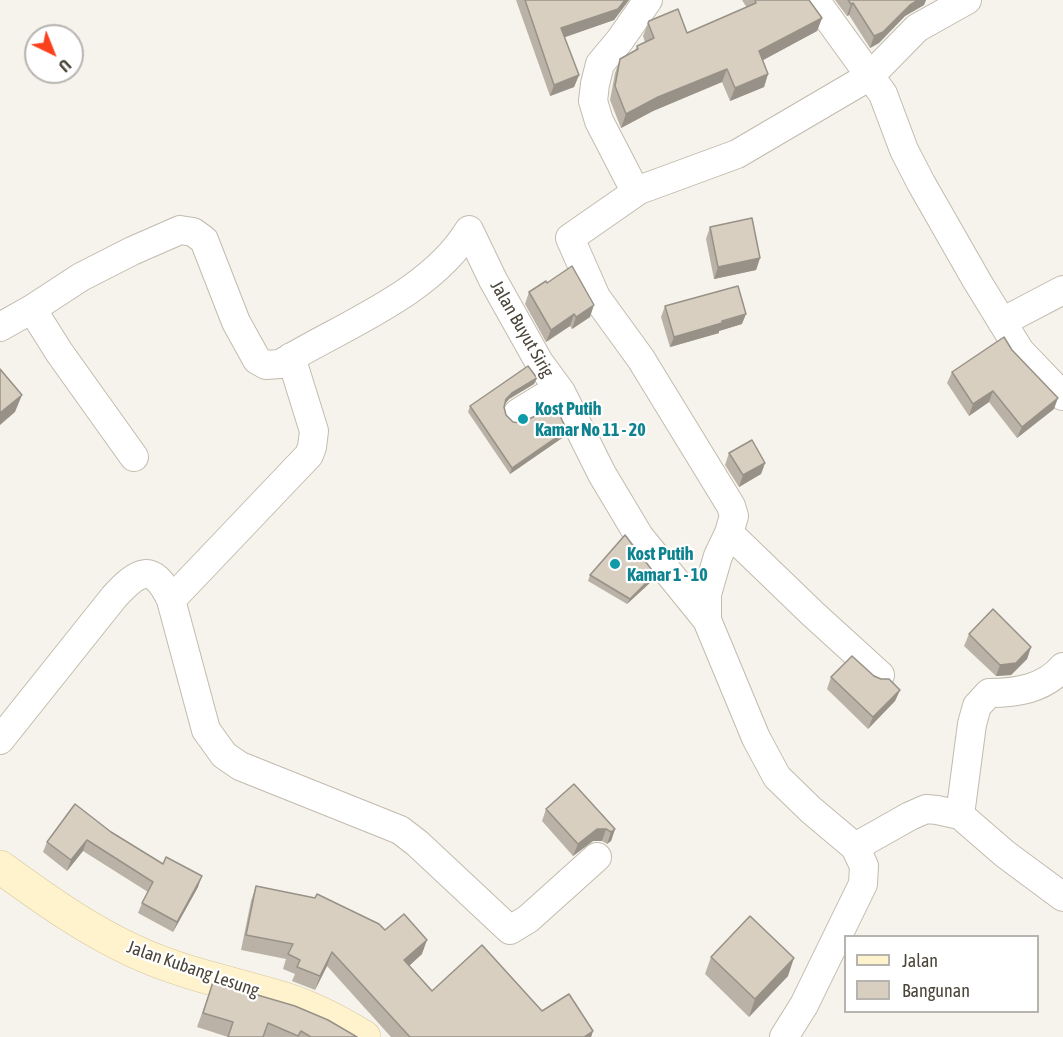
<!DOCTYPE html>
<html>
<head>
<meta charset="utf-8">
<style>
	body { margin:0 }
	#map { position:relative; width:1063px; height:1037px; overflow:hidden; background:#f6f3ec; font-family:"Asap Condensed",sans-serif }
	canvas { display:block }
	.legend { position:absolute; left:844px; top:935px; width:195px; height:78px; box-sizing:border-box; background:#fff; border:2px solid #b7b4b0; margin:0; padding:8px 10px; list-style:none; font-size:18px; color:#4b4439 }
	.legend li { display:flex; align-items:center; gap:12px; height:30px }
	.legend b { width:30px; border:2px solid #b7b4b0 }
	.north { position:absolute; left:24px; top:24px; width:60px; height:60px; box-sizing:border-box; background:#fff; border:2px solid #b7b4b0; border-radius:50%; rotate:137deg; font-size:16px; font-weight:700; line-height:24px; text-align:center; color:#4b4439 }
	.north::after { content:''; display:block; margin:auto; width:21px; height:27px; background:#fc3f1d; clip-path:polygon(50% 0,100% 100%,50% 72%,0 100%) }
</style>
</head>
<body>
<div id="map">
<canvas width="1063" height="1037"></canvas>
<ul class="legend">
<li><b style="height:8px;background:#fff3cd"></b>Jalan</li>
<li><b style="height:16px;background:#d8cfc1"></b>Bangunan</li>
</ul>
<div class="north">U</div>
</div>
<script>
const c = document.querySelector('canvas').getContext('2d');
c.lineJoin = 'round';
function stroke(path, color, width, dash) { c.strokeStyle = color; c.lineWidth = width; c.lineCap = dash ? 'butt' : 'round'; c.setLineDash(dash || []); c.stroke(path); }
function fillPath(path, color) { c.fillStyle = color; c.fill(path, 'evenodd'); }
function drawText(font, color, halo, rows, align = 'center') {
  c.font = font + ' "Asap Condensed",sans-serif'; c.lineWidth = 4.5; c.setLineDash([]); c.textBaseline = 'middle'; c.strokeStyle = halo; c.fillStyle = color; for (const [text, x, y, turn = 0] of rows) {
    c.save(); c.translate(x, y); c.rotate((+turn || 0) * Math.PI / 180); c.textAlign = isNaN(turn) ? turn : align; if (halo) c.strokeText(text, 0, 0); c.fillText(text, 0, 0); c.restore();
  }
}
const street = new Path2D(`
	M648 0 620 40 600 64 595 84 593 101 599 121 631 183 639 190 570 238 596 297 641 359 731 506 734 516 729 533 718 556 707 594V620L756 738 777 777 811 810 855 847 864 866 863 884 804 1005 784 1037
	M815 0 883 94 904 150 921 183 977 281 1020 351 1063 396
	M639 190 737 154 870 76 917 28 967 0
	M32 309 81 277 132 251 180 230 193 232 204 240 236 322 257 360 266 365 280 364C342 326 430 294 469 230L493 280 539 362 561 392 602 474 639 536 707 620
	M1002 322 1063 290
	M0 327 32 309 59 352 134 457
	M518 413 544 397 561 392
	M729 533 813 614 880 675
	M171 600 309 455 312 447 314 431 291 357
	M0 740 114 597C138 571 153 561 171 600L206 730 224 755 240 766 400 830 417 843 510 930 528 919 597 857
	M960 815 972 724 977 706 989 693C1016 693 1044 689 1063 667
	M855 847 910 816 926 809 937 810 960 815 1005 854 1063 897`);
const secondary = new Path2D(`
	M0 867C43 898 87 930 136 952 179 972 227 982 272 995 305 1004 335 1019 364 1037`);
const wall = new Path2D(`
	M516 0H629L614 20 564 37 579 75 574 87 550 96Z
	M742 0H809L822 18 817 31 763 60 768 74 764 87 730 101 722 82 653 111 621 128 610 100 615 73 620 59 635 51 637 46 645 42 643 36 648 23 687 33 747 8Z
	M835 0H926L924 5 905 16 879 43 870 48 849 15 847 16Z
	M710 227 760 258 756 270 714 279 706 239Z
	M547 283 590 317 572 329 570 326 546 342 525 304 529 292Z
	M665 306 742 324 719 331V333L670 347 661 317Z
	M952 372 1054 409 1017 438 989 402 969 416 947 383Z
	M534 384 509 399 505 404 504 407 506 415 513 422 567 430 565 436 510 474 468 412 470 406Z
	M729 453 765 463 761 474 739 487 725 465Z
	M655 574 653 580 627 604 588 581 590 575Z
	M969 634 1031 647 1027 659 1011 675 996 676 964 646Z
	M874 676 900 690 895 701 868 729 827 689 831 677Z
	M546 809 615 829 611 841 607 844 602 841H593L573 856 542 821Z
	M111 832 198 887 173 932 138 913 142 903 148 892 83 851 67 871 43 852 47 842Z
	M256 886 385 930 422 954 409 966 432 991 542 1011 593 1031 591 1037H391L327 966 315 990 292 981 295 974 283 969 286 959 241 950 251 901Z
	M711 957 788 976 749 1017 705 974Z
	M213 982 357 1037H228L197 1027Z`);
const shadedWall = new Path2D(`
	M625 0H629L614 20 557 40 561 28Z
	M918 0H926L924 5 905 16 879 43 870 48 874 36 910 5Z
	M853 3 849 15 847 16 851 4Z
	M822 18 817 31 754 65 759 51Z
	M727 69 722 82 653 111 621 128 626 114 658 97Z
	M768 74 764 87 730 101 735 88Z
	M579 75 574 87 550 96 554 85Z
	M760 258 756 270 714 279 718 267Z
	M594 305 590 317 572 329 576 317Z
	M574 314 570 326 546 342 551 330Z
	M746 314 742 324 719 331V333L670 347 674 337Z
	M537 378 534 384 509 399 504 405 506 399 512 393Z
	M993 391 989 402 969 416 973 404Z
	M22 395 15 412 0 425V413Z
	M1058 398 1054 409 1017 438 1022 427Z
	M567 430 565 436 510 474 512 468Z
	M765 463 761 474 739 487 743 475Z
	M655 574 653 580 627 604 630 599Z
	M1031 647 1027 659 1011 675 996 676 1000 665Z
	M900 690 895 701 868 729 873 717Z
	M597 829H606L602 841H593L573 856 578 844Z
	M615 829 611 841 607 844 611 832Z
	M87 840 83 851 67 871 71 860Z
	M202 876 198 887 173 932 177 922Z
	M427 940 422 954 399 975 404 960Z
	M332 952 327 966 315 990 320 976Z
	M794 958 788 976 749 1017 755 999Z
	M593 1031 591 1037H584Z`);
const building = new Path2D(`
	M525 0H625L618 9 561 28 579 75 554 85Z
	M755 0H809L822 18 759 51 768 74 735 88 727 69 658 97 626 114 615 86 620 59 638 49 637 46 654 38 648 23 649 21 678 9 687 33 756 3Z
	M848 0H918L910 5 883 32 874 36 853 3 851 4Z
	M752 218 760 258 718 267 710 227Z
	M572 266 594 305 576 317 574 314 551 330 529 292 546 281 547 283Z
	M738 286 746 314 722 321V323L674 337 665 306Z
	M1004 337 1012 350 1058 398 1022 427 993 391 973 404 952 372Z
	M528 366 537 378 512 393 506 399 504 407 506 415 513 422 521 423 555 406 567 430 512 468 470 406Z
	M0 369 22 395 0 413Z
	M752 440 765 463 743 475 729 453Z
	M625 535 655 574 630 599 590 575Z
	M993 609 1031 647 1016 663 1000 665 969 634Z
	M852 656 874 676 881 679H889L900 690 873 717 831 677Z
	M574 784 615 829 611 832 606 829H597L578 844 546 809Z
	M75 804 111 832 163 864 166 857 202 876 177 922 142 903 153 882 87 840 71 860 47 842Z
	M256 886 315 898 317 894 379 924 385 930 404 914 427 940 404 960 432 991 482 945 542 1011 569 994 593 1031 584 1037H410L332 952 320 976 297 967 300 960 288 954 293 944 246 935Z
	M750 916 794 958 755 999 711 957Z
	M213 982 295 1006 328 1020 357 1037H311L301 1031 298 1036 268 1023 263 1037H228L233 1022 203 1013Z`);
const markers = [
	[523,419,6,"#0f9aa8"],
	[615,564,6,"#0f9aa8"]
];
const streetNames = [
	["Jalan Buyut Sirig",522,329,60],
	["Jalan Kubang Lesung",193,969,19]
];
const cultureNames = [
	["Kost Putih",535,409],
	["Kamar No 11 - 20",535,430],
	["Kost Putih",627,554],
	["Kamar 1 - 10",627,575]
];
stroke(street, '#c2bbae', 30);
stroke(secondary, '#d6c79b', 34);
stroke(street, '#fff', 28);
stroke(secondary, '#fff3cd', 33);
fillPath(wall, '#bab2a6');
fillPath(shadedWall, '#979187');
fillPath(building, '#d8cfc1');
stroke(building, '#979187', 1.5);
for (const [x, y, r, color] of markers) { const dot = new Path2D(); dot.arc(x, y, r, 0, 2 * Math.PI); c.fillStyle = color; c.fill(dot); stroke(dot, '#fff', 2); }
drawText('18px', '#4b4439', '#fff', streetNames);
drawText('bold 18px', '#0d838f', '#fff', cultureNames, 'left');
</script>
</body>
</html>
